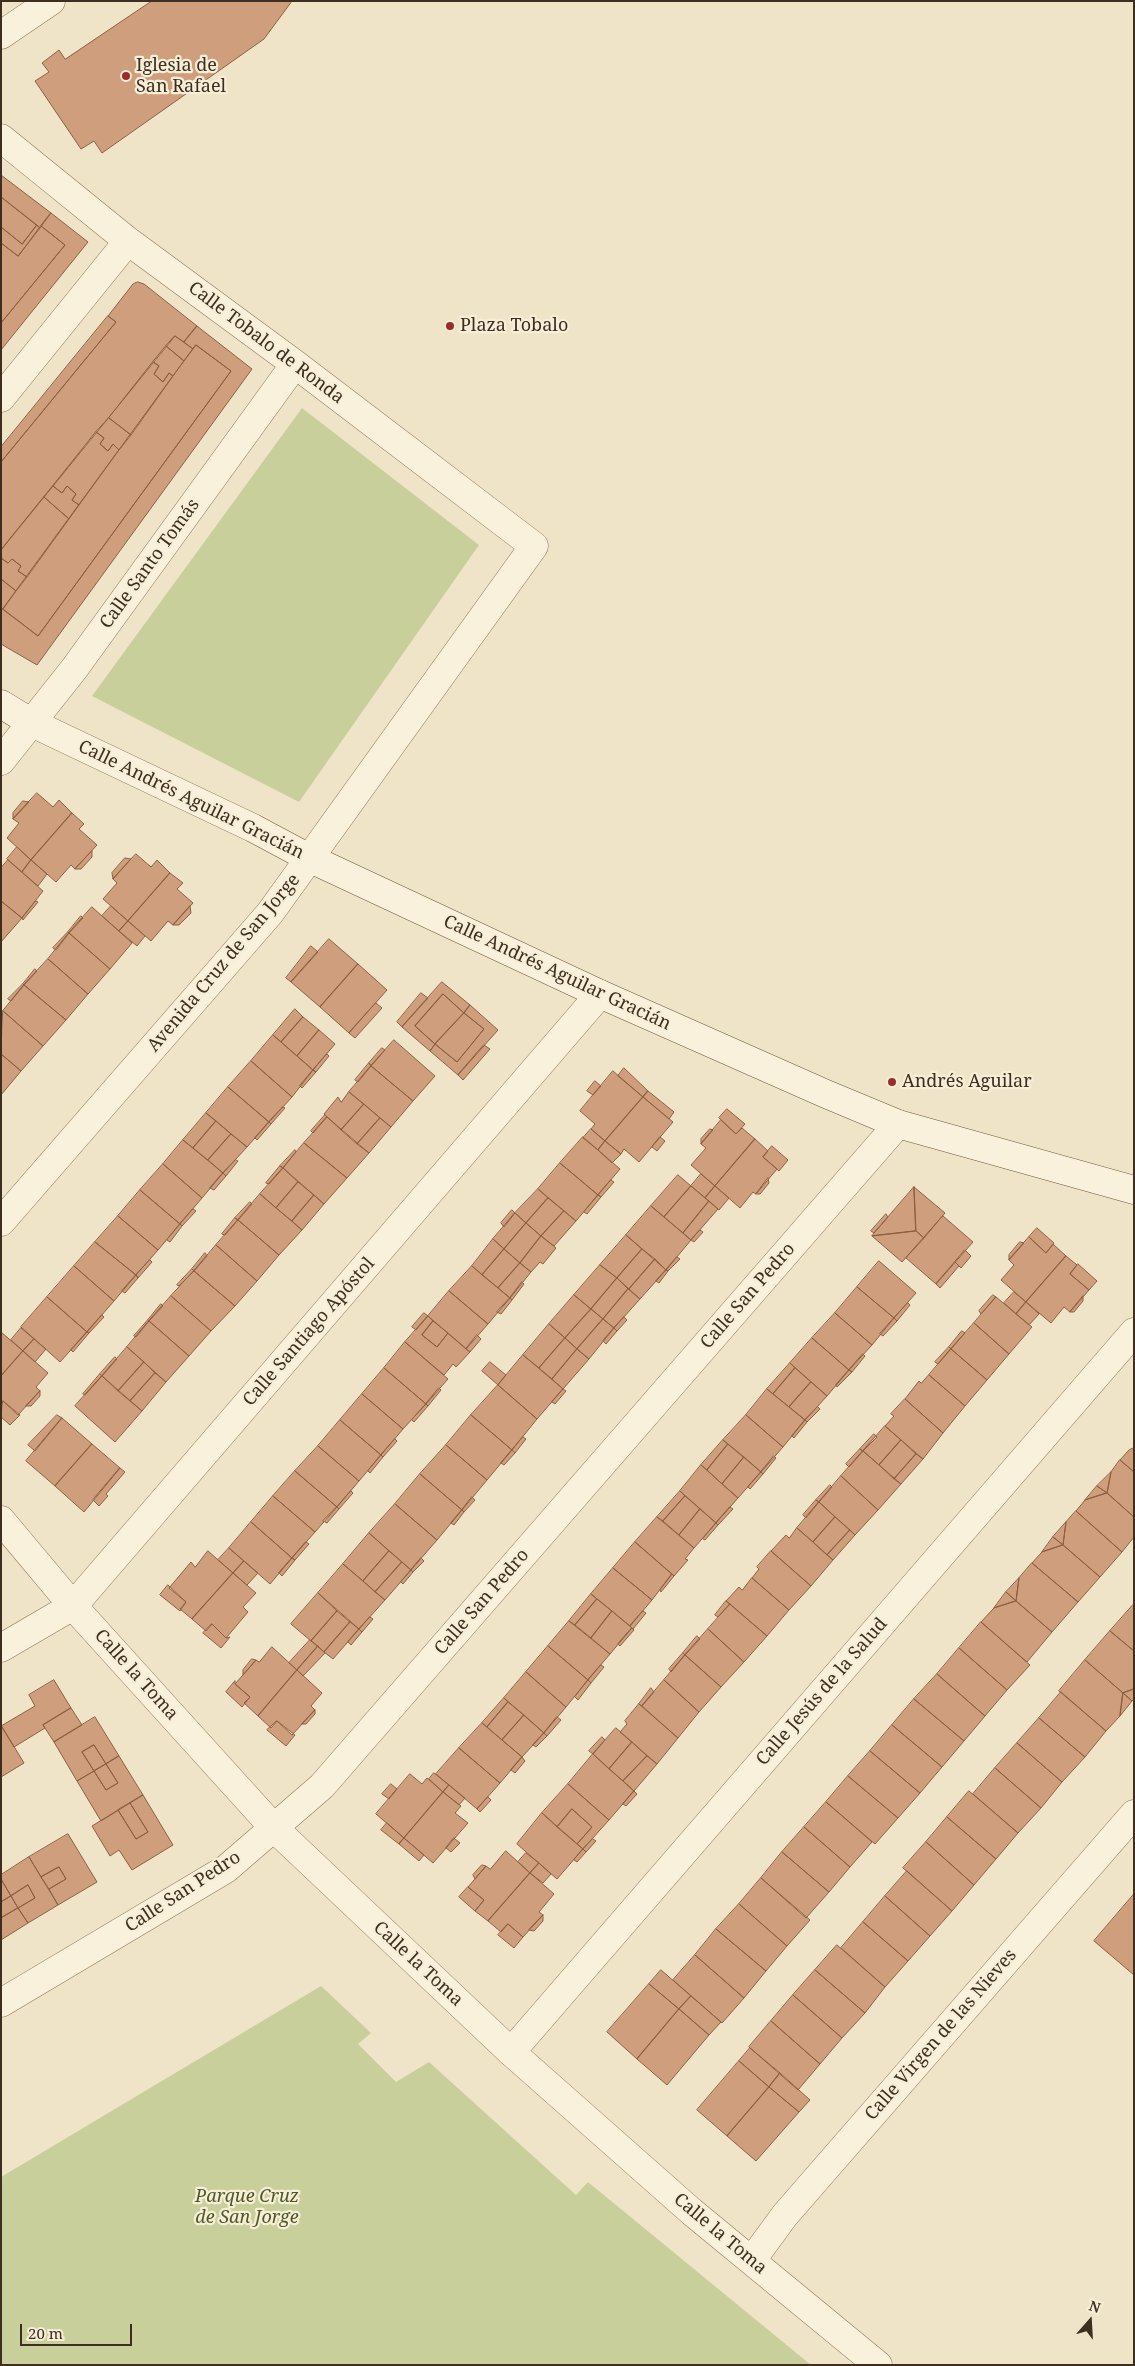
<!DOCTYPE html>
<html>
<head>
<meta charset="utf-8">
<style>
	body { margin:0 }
	#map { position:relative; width:1135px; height:2366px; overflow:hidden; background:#f0e4c8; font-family:"Noto Serif",serif }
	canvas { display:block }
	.frame { position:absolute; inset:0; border:2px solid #3d2e20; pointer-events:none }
	.north { position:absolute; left:1065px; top:2296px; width:50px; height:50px; -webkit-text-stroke:4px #f7eed8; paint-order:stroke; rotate:19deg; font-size:14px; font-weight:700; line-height:20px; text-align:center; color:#3d2e20 }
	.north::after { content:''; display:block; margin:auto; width:18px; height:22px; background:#3d2e20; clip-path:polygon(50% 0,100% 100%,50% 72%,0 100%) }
	.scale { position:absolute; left:20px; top:2324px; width:112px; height:22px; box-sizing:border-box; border:2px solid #3d2e20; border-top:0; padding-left:6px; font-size:15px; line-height:18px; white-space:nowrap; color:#3d2e20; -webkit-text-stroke:4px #f7eed8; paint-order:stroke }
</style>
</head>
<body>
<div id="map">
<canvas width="1135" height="2366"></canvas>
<div class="frame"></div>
<div class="north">N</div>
<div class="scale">20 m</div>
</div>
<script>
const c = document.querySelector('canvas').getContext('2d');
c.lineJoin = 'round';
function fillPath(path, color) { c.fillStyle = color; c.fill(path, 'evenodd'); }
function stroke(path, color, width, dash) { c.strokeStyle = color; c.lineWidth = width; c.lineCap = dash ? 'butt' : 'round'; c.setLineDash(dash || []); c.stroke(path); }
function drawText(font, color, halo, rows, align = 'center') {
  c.font = font + ' "Noto Serif",serif'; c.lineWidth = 4.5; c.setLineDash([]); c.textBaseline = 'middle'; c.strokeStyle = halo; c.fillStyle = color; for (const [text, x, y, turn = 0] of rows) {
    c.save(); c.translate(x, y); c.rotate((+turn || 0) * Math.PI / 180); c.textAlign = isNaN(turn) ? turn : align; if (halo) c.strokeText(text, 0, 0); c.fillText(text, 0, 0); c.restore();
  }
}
const green = new Path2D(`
	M302 408 479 545 299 802 92 696Z
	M321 1986 371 2033 358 2044 396 2082 429 2062 576 2195 588 2182 811 2365H1V2177Z`);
const building = new Path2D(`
	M152 1H292L264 39 102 153 94 141 81 149 35 81 49 72 42 63 59 50 65 59Z
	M1 175 51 213 40 228 1 197Z
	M1 197 37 225 22 244 1 227Z
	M51 213 88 242 1 350V323L65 245 41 226Z
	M37 225 40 228 18 256 1 243V227L22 244Z
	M41 226 65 245 1 323V243L18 256Z
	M138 282 144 284 197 326 184 342 175 336 1 550V462L116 322 108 316 133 284Z
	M108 316 116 322 1 462V447Z
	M197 326 252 369 37 665 1 644V608L38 636 231 371 196 345 193 349 184 342Z
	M175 336 193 349 184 361 166 346Z
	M196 345 231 371 38 636 3 609Z
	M166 346 184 361 173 376 169 373 163 382 154 374 159 366 153 362Z
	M153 362 159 366 154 374 163 382 169 373 173 376 131 435 109 418Z
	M109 418 131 435 119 450 113 444 108 451 100 444 104 438 96 432Z
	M96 432 104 438 100 444 108 451 113 444 119 450 79 505 72 500 76 494 67 486 62 493 53 486Z
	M53 486 62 493 67 486 76 494 72 500 79 505 69 519 44 497Z
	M44 497 69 519 27 577 18 571 21 566 12 559 8 563 1 558V550Z
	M1 558 8 563 12 559 21 566 18 571 27 577 16 591 1 579Z
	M1 579 16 591 3 609 1 608Z
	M37 793 53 807 59 800 72 813 31 860 7 838 19 823 13 819Z
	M23 801 29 802 13 819V813Z
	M72 813 84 824 79 829 97 845 75 869 71 865 56 882 31 860Z
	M17 847 31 860 22 872 7 859Z
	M92 851V857L81 869H75Z
	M136 854 151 867 157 860 170 873 128 921 103 899 117 883 113 879Z
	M125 858 131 859 113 879 112 873Z
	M8 860 43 891 22 918 1 901V868Z
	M31 860 47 874 38 886 22 872Z
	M170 873 183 883 177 889 193 903 173 925 168 921 151 941 128 921Z
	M1 901 22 918 1 942Z
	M36 901 38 902 23 920 22 918Z
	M111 906 128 921 119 931 102 916Z
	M190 906 191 913 179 925H173Z
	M92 907 132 943 110 969 69 933Z
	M81 916 83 918 69 933 68 932Z
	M128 921 145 936 137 946 119 931Z
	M68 932 69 933 56 950 53 948Z
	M69 933 110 969 88 994 48 959Z
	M329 939 358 964 320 1007 291 982Z
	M311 946 318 952 291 982 286 978Z
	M48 959 88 994 66 1020 24 985Z
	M358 964 387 990 349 1033 320 1007Z
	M35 969 37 971 24 985 23 984Z
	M442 982 470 1005 464 1013 443 994 415 1026 435 1044 430 1051 402 1027Z
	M23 984 24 985 11 1001 8 999Z
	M24 985 66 1020 43 1046 3 1011Z
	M421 993 428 998 402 1027 397 1022Z
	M443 994 464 1013 435 1044 415 1026Z
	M376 1003 382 1008 355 1038 349 1033Z
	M470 1005 498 1030 458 1075 430 1051 435 1044 457 1062 484 1029 464 1013Z
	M295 1009 303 1017 281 1042 273 1035Z
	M3 1011 43 1046 21 1071 1 1054Z
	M464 1013 484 1029 457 1062 435 1044Z
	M303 1017 319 1030 297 1056 281 1042Z
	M319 1030 335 1044 313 1070 297 1056Z
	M273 1035 313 1070 292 1097 251 1061Z
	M394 1040 435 1076 413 1101 371 1066Z
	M484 1045 490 1049 463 1080 458 1075Z
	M382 1048 385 1050 371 1066 369 1063Z
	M1 1054 21 1071 1 1095Z
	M327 1054 329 1056 316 1072 313 1070Z
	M251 1061 292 1097 269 1122 228 1087Z
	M369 1063 371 1066 358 1082 355 1080Z
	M371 1066 413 1101 391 1127 349 1092Z
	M624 1068 648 1091 643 1097 618 1076Z
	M313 1070 316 1072 302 1088 300 1086Z
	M613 1071 643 1097 605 1141 591 1129 595 1124 580 1111Z
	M595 1081 601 1086 593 1095 587 1091Z
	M228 1087 269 1122 247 1147 206 1113Z
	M648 1091 674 1112 669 1119 643 1097Z
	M349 1092 364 1104 341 1130 324 1114 338 1097 341 1102Z
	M643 1097 673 1122 639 1162 624 1149 621 1154 605 1141Z
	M364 1104 380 1118 357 1144 341 1130Z
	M283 1107 285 1108 271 1124 269 1122Z
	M727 1109 745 1124 736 1134 719 1118Z
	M206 1113 216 1121 193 1148 183 1140Z
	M325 1115 327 1117 313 1133 311 1131Z
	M327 1117 369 1153 347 1178 304 1143Z
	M380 1118 391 1127 369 1153 357 1144Z
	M721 1120 736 1134 742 1128 755 1139 715 1186 691 1165 706 1148 701 1144Z
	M216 1121 231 1134 208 1160 193 1148Z
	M269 1122 271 1124 257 1140 255 1138Z
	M591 1129 605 1141 598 1150 583 1138Z
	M710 1129 713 1130 701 1144V1139Z
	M231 1134 247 1147 223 1173 208 1160Z
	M583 1137 620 1169 598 1195 560 1163Z
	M660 1137 665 1141 657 1151 652 1147Z
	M755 1139 768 1151 763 1157 777 1169 756 1194 753 1192 740 1208 715 1186Z
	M183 1140 223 1173 202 1198 163 1164Z
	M605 1141 621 1154 612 1163 598 1150Z
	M304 1143 347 1178 324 1204 283 1168Z
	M772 1146 788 1160 779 1171 763 1157Z
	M295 1150 296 1152 283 1168 280 1166Z
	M236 1160 238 1161 226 1176 223 1173Z
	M560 1163 598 1195 576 1221 538 1189Z
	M163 1164 202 1198 180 1224 140 1190Z
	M280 1166 283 1168 269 1184 266 1183Z
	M283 1168 298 1182 276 1208 260 1194Z
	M223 1173 226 1176 214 1190 210 1188Z
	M701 1174 715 1186 705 1198 691 1186Z
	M678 1175 691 1186 664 1217 651 1206Z
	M768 1178 769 1183 760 1194H756Z
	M611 1180 614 1182 601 1197 598 1195Z
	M298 1182 314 1195 292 1221 276 1208Z
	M691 1186 709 1201 683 1233 664 1217Z
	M715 1186 729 1198 719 1210 705 1198Z
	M914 1187 945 1213 924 1238 916 1231Z
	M914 1187 916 1231 872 1236 874 1233Z
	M538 1189 548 1198 526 1223 515 1213Z
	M140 1190 180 1224 158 1250 118 1216Z
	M260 1194 302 1230 279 1255 238 1220Z
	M314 1195 324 1204 302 1230 292 1221Z
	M598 1195 601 1197 587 1214 584 1212Z
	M548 1198 564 1211 541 1236 526 1223Z
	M709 1201 718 1209 691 1240 683 1233Z
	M250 1202 252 1204 238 1220 235 1218Z
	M651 1206 691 1240 666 1270 626 1235Z
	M193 1209 196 1211 182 1226 180 1224Z
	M512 1210 515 1213 504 1227 501 1223Z
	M564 1211 576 1221 554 1246 541 1236Z
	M515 1213 526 1223 504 1249 493 1239Z
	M886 1214 888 1217 874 1233 871 1231Z
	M118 1216 158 1250 136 1275 95 1242Z
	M943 1216 973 1242 936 1284 906 1258Z
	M235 1218 238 1220 225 1235 222 1234Z
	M238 1220 279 1255 257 1281 216 1245Z
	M526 1223 541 1236 520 1263 504 1249Z
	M180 1224 182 1226 170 1242 167 1240Z
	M1037 1228 1054 1243 1046 1253 1029 1237Z
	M700 1230 703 1232 694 1242 691 1240Z
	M916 1231 924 1238 902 1262 872 1236Z
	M626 1235 642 1249 617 1278 600 1265Z
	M541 1236 556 1248 543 1264 540 1262 531 1272 520 1263Z
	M1029 1237 1046 1253 1053 1244 1066 1256 1026 1302 1001 1280 1014 1265 1009 1260Z
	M493 1239 504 1249 482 1275 472 1266Z
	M95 1242 136 1275 114 1301 74 1266Z
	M1020 1242 1024 1243 1009 1260V1255Z
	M216 1245 257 1281 235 1306 194 1271Z
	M504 1249 520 1263 498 1288 482 1275Z
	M642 1249 655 1259 629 1289 617 1278Z
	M965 1250 971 1256 961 1268 955 1262Z
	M205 1253 207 1256 194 1271 192 1269Z
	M1066 1256 1077 1265 1070 1274 1089 1290 1070 1312 1064 1307 1051 1323 1026 1302Z
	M677 1257 680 1259 668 1271 666 1270Z
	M655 1259 666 1270 640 1299 629 1289Z
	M150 1260 152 1262 138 1278 136 1275Z
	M879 1261 916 1293 894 1318 857 1287Z
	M955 1262 959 1266 940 1288 936 1284Z
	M520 1263 531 1272 510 1298 498 1288Z
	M1078 1264 1097 1281 1089 1290 1070 1274Z
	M600 1265 617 1278 591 1309 574 1295Z
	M74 1266 114 1301 87 1332 47 1297Z
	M472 1266 510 1298 488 1324 449 1291Z
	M192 1269 194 1271 179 1286 177 1285Z
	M666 1270 668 1271 659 1283 656 1281Z
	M194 1271 235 1306 211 1331 171 1296Z
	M136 1275 138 1278 125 1293 122 1291Z
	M617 1278 628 1289 603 1319 591 1309Z
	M522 1282 524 1284 512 1300 510 1298Z
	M857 1287 894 1318 872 1345 835 1313Z
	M628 1289 640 1299 614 1328 603 1319Z
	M449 1291 488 1324 466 1349 428 1316Z
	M1014 1292 1026 1302 1016 1314 1004 1303Z
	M574 1295 591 1309 565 1338 549 1324Z
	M993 1295 996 1297 981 1314 979 1311Z
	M171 1296 211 1331 189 1356 149 1321Z
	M1083 1296V1301L1074 1312H1070Z
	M47 1297 87 1332 60 1362 21 1327Z
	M996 1297 1032 1327 1009 1354 974 1323Z
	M510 1298 512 1300 501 1314 497 1312Z
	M1026 1302 1039 1314 1029 1325 1016 1314Z
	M908 1303 910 1305 897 1321 894 1318Z
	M161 1304 163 1306 149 1321 148 1320Z
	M591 1309 603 1319 577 1349 565 1338Z
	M424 1313 428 1316 416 1330 412 1327Z
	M835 1313 872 1345 849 1370 812 1338Z
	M102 1315 104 1317 89 1333 87 1332Z
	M428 1316 433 1321 422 1335 437 1347 448 1333 470 1352 456 1367 453 1364 444 1375 405 1342Z
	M624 1317 627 1320 617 1331 614 1328Z
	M894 1318 897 1321 883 1336 880 1334Z
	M603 1319 614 1328 589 1359 577 1349Z
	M148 1320 149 1321 136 1337 134 1336Z
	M149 1321 189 1356 166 1382 127 1347Z
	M433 1321 448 1333 437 1347 422 1335Z
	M974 1323 1009 1354 987 1380 951 1349Z
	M549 1324 565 1338 539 1368 523 1355Z
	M21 1328 34 1339 23 1351 11 1340Z
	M614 1328 617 1331 606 1344 603 1341Z
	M962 1331 965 1333 951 1349 949 1347Z
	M1 1332 23 1351 1 1376Z
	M87 1332 89 1333 73 1352 71 1350Z
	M477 1335 481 1339 470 1352 466 1349Z
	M565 1338 577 1349 552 1379 539 1368Z
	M812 1338 849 1370 827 1396 790 1363Z
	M34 1339 46 1349 35 1362 23 1351Z
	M405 1342 448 1379 426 1404 384 1368Z
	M127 1347 144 1362 118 1391 102 1376Z
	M949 1347 951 1349 938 1364 935 1362Z
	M577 1349 589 1359 563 1389 552 1379Z
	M951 1349 987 1380 965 1406 929 1375Z
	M23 1351 48 1373 36 1387 40 1391 18 1415 3 1401 1 1403V1376Z
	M863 1354 865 1356 852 1372 849 1370Z
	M523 1355 563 1389 537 1419 498 1385Z
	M115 1357 117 1359 102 1376 100 1374Z
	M144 1362 155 1373 130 1401 118 1391Z
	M490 1362 506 1375 498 1385 482 1371Z
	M790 1363 795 1368 773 1394 767 1389Z
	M384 1368 426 1404 403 1429 362 1394Z
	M795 1368 811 1382 789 1407 773 1394Z
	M849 1370 852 1372 837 1387 836 1385Z
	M155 1373 166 1382 142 1411 130 1401Z
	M100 1374 102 1376 85 1395 83 1394Z
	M929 1375 965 1406 943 1433 905 1399 919 1381 921 1383Z
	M102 1376 142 1411 115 1442 75 1406Z
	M811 1382 827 1396 805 1420 789 1407Z
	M498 1385 537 1419 512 1450 471 1415Z
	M439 1388 441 1390 428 1406 426 1404Z
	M563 1389 566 1391 555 1404 552 1402Z
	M767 1389 805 1420 783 1447 746 1415Z
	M40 1391V1396L31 1406H26Z
	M362 1394 403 1429 381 1455 340 1420Z
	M905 1399 943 1433 923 1459 885 1426 894 1416 891 1414Z
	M3 1401 20 1415 10 1425 1 1417Z
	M426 1404 428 1406 414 1422 412 1420Z
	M818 1407 820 1409 807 1422 805 1420Z
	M57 1415 62 1418 35 1451 28 1445Z
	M471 1415 512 1450 487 1480 446 1445Z
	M746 1415 783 1447 761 1472 723 1440Z
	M62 1418 92 1444 55 1486 26 1461Z
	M340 1420 381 1455 359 1481 318 1446Z
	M805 1420 807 1422 794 1438 792 1436Z
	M885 1426 901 1440 879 1465 863 1451Z
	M874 1434 877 1437 863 1451 860 1449Z
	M523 1437 526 1439 515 1453 512 1450Z
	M395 1439 397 1441 383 1457 381 1455Z
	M723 1440 728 1444 707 1470 701 1465Z
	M901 1440 916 1454 894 1479 879 1465Z
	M92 1444 120 1468 84 1512 55 1486Z
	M728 1444 744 1457 722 1484 707 1470Z
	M446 1445 487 1480 462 1510 420 1474Z
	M318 1446 359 1481 337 1507 295 1471Z
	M1134 1448V1472L1120 1460 1129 1450Z
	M860 1449 863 1451 849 1467 846 1464Z
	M512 1450 515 1453 504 1465 501 1463Z
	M863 1451 901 1484 878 1510 841 1476Z
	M916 1454 923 1459 901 1484 894 1479Z
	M381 1455 383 1457 370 1473 368 1471Z
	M774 1456 776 1458 763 1474 761 1472Z
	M744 1457 761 1472 738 1498 722 1484Z
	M1120 1460 1134 1472V1517L1107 1493 1111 1472Z
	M701 1465 738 1498 716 1523 680 1491Z
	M120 1468 125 1472 106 1494 108 1496 99 1506 93 1500Z
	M295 1471 337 1507 315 1532 273 1496Z
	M761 1472 763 1474 750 1489 748 1487Z
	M1111 1472 1107 1493 1097 1486Z
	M420 1474 462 1510 437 1540 395 1504Z
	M841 1476 878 1510 855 1535 819 1502Z
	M830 1485 832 1487 819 1502 816 1500Z
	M1097 1486 1107 1493 1085 1500Z
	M351 1491 353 1493 339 1509 337 1507Z
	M680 1491 685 1496 663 1521 657 1517Z
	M1107 1493 1134 1517V1537L1122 1552 1076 1511 1085 1500Z
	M273 1496 315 1532 292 1558 251 1522Z
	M685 1496 700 1509 679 1535 663 1521Z
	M472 1497 475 1500 464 1512 462 1510Z
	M816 1500 819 1502 806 1518 803 1515Z
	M819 1502 835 1517 813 1542 797 1528Z
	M395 1504 437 1540 411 1570 369 1533Z
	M337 1507 339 1509 327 1523 323 1521Z
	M730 1507 733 1509 718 1525 716 1523Z
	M700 1509 716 1523 694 1548 679 1535Z
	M462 1510 464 1512 454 1525 451 1523Z
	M1076 1511 1122 1552 1100 1577 1063 1545 1066 1522Z
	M657 1517 694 1548 685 1559 688 1560 674 1576 635 1542Z
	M835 1517 850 1530 827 1555 813 1542Z
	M251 1522 292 1558 270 1584 229 1548Z
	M1066 1522 1063 1545 1053 1537Z
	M716 1523 718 1525 705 1540 703 1539Z
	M797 1528 833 1560 811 1586 771 1551 786 1535 789 1538Z
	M850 1530 855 1535 833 1560 827 1555Z
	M369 1533 389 1551 363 1581 343 1564Z
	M1053 1537 1063 1545 1042 1552Z
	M306 1542 309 1544 295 1560 292 1558Z
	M635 1542 672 1574 652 1600 613 1568Z
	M1063 1545 1100 1577 1078 1602 1032 1563 1042 1552Z
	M229 1548 244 1561 233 1573 218 1560Z
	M208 1551 233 1573 192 1619 180 1609 186 1602 169 1588 191 1562 195 1567Z
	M389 1551 402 1562 375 1592 363 1581Z
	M771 1551 811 1586 789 1610 752 1578 759 1569 757 1567Z
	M292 1558 295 1560 282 1576 279 1573Z
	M421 1558 424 1561 413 1572 411 1570Z
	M244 1561 258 1573 247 1585 233 1573Z
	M402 1562 411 1570 385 1600 375 1592Z
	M1032 1563 1078 1602 1052 1632 1016 1601 1019 1578Z
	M343 1564 385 1600 359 1629 318 1593Z
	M613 1568 652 1600 630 1626 591 1594Z
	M411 1570 413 1572 403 1584 401 1582Z
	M233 1573 256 1593 243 1607 248 1612 226 1638 212 1624 206 1631 192 1619Z
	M672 1574 674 1576 661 1592 660 1590Z
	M752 1578 789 1610 767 1636 726 1601 739 1587 742 1590Z
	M1019 1578 1016 1601 1006 1592Z
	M168 1585 186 1602 180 1611 160 1595Z
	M1006 1592 1016 1601 994 1608Z
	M318 1593 337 1611 311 1641 291 1624Z
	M591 1594 597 1599 575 1625 569 1621Z
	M597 1599 612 1611 591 1638 575 1625Z
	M726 1601 730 1604 718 1617 715 1615Z
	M1016 1601 1052 1632 1027 1662 981 1622 994 1608Z
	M730 1604 767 1636 744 1662 708 1629Z
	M1133 1605 1134 1606V1651L1110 1631Z
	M337 1611 350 1622 324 1652 311 1641Z
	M612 1611 632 1628 610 1654 591 1638Z
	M643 1611 646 1613 633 1629 630 1626Z
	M370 1617 373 1619 362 1632 359 1629Z
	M569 1621 610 1654 588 1680 548 1646Z
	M350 1622 359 1629 333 1659 324 1652Z
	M981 1622 1030 1665 1007 1690 959 1648Z
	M212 1624 226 1638 230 1637 221 1648 203 1633Z
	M632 1628 634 1630 620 1646 618 1644Z
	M359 1629 362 1632 351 1645 348 1642Z
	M708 1629 744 1662 721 1687 685 1655Z
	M1110 1631 1134 1651V1689L1123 1693 1085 1660Z
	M697 1636 700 1639 685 1655 683 1653Z
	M310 1640 318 1646 297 1670 289 1663Z
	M318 1646 325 1653 303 1676 297 1670Z
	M548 1646 588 1680 566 1707 526 1672Z
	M272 1647 297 1670 258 1716 244 1703 250 1697 235 1684 256 1660 259 1662Z
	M959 1648 1007 1690 985 1716 937 1674Z
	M683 1653 685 1655 671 1672 669 1669Z
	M685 1655 721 1687 699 1712 664 1680Z
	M252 1659 256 1660 243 1675V1670Z
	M1085 1660 1123 1693 1120 1716 1106 1731 1059 1691Z
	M601 1665 604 1667 591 1683 588 1680Z
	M297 1670 322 1693 311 1706 315 1710 292 1735 277 1721 271 1728 258 1716Z
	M526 1672 566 1707 544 1733 504 1698Z
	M937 1674 985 1716 964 1741 914 1699Z
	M54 1680 71 1708 43 1725 45 1728 14 1747 1 1726 35 1706 29 1695Z
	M588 1680 591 1683 578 1700 575 1697Z
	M664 1680 699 1712 678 1738 642 1706Z
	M235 1681V1684L250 1697 242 1707 226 1692Z
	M651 1688 654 1692 642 1706 639 1704Z
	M1134 1689V1699L1132 1701 1123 1693Z
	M1061 1692 1106 1731 1085 1757 1039 1718Z
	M1123 1693 1132 1701 1120 1716Z
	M504 1698 508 1702 487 1727 482 1723Z
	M914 1699 964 1741 942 1767 892 1725Z
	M508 1702 524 1715 502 1740 487 1727Z
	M639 1704 678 1738 657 1764 620 1732 627 1724 625 1721Z
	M71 1708 82 1725 54 1742 43 1725Z
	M315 1710V1714L306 1724H302Z
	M524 1715 544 1733 522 1757 502 1740Z
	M95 1717 119 1756 106 1764 94 1745 82 1752 94 1771 77 1781 54 1742Z
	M557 1717 561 1720 547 1736 544 1733Z
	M1039 1718 1085 1757 1062 1782 1017 1743Z
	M277 1721 295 1735 286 1746 267 1730Z
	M482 1723 522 1757 500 1783 459 1748Z
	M1 1725 24 1763 1 1777Z
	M892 1725 942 1767 920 1793 870 1751Z
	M616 1728 632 1742 609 1769 593 1754Z
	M544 1733 547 1736 536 1747 533 1745Z
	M602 1737 605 1740 593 1754 589 1751Z
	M632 1742 647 1756 623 1781 609 1769Z
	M1017 1743 1062 1782 1041 1808 995 1768Z
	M94 1745 106 1764 94 1771 82 1752Z
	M459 1748 500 1783 477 1809 436 1774Z
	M870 1751 920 1793 898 1818 848 1776Z
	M593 1754 634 1791 609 1820 568 1784Z
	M119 1756 143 1795 101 1821 77 1781 94 1771 106 1790 118 1783 106 1764Z
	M647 1756 657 1764 634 1791 623 1781Z
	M522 1757 525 1761 515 1773 511 1770Z
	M106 1764 118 1783 106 1790 94 1771Z
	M995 1768 1041 1808 1018 1833 973 1794Z
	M434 1773 449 1785 443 1792 429 1779Z
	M410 1774 422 1784 427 1778 443 1792 404 1838 376 1814Z
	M848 1776 898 1818 875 1844 826 1802Z
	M391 1784 397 1789 389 1799 382 1794Z
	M568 1784 609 1820 583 1849 577 1844 592 1827 572 1809 557 1827 542 1813Z
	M449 1785 465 1798 459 1805 443 1792Z
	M634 1791 637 1794 626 1806 623 1804Z
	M969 1791 1018 1833 996 1859 947 1817Z
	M443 1792 461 1806 455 1813 468 1823 433 1863 404 1838Z
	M143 1795 173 1845 132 1870 119 1850 110 1856 92 1826 118 1810 136 1839 148 1832 130 1803Z
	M488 1797 491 1800 480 1812 477 1809Z
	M826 1802 872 1842 850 1867 804 1827Z
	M130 1803 148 1832 136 1839 118 1810Z
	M572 1809 592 1827 577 1844 557 1827Z
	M542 1813 583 1849 557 1879 517 1844Z
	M947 1817 996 1859 974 1885 926 1842Z
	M387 1823 404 1838 399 1844 381 1830Z
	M804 1827 850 1867 829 1892 782 1852Z
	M68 1834 97 1882 58 1905 49 1889 66 1879 59 1867 41 1877 29 1857Z
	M404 1838 424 1855 419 1861 399 1844Z
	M454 1838 460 1843 451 1852 446 1848Z
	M593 1839 596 1841 586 1852 583 1849Z
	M926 1842 974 1885 952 1911 903 1868Z
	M583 1849 586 1852 577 1862 574 1860Z
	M506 1851 530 1873 488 1921 475 1911 484 1900 468 1887 486 1866 490 1869Z
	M782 1852 829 1892 806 1918 761 1878Z
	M526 1853 539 1863 530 1873 518 1862Z
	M29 1857 58 1905 28 1923 18 1908 35 1898 28 1885 11 1896 1 1879V1875Z
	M539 1863 551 1874 543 1883 530 1873Z
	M482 1865 486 1866 475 1879 473 1875Z
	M59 1867 66 1879 49 1889 41 1877Z
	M907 1871 952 1911 930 1936 885 1896Z
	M530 1873 554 1894 539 1912 543 1915 523 1937 508 1924 501 1932 488 1921Z
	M761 1878 810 1920 787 1946 739 1904Z
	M1 1879 11 1896 1 1902Z
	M28 1885 35 1898 18 1908 11 1896Z
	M468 1887 484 1900 475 1911 459 1897Z
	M1134 1894V1975L1094 1941Z
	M11 1896 18 1908 1 1918V1902Z
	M885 1896 930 1936 908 1961 863 1922Z
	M739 1904 787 1946 766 1971 716 1929Z
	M18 1908 28 1923 1 1940V1918Z
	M543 1915V1921L534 1931 529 1930Z
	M863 1922 908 1961 885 1987 841 1948Z
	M508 1924 523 1937 514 1948 498 1935Z
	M716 1929 766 1971 744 1998 695 1955Z
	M837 1945 885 1987 865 2013 815 1970Z
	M695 1955 744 1998 722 2023 673 1980Z
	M661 1970 691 1996 679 2009 649 1984Z
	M815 1970 865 2013 842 2038 793 1995Z
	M649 1984 679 2009 637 2059 607 2032Z
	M793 1995 842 2038 820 2064 771 2021Z
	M691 1996 721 2022 709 2035 679 2009Z
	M679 2009 709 2035 667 2085 637 2059Z
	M771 2021 820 2064 798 2090 749 2047Z
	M750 2048 780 2073 769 2087 739 2061Z
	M739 2061 769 2087 727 2136 697 2110Z
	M780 2073 810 2100 799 2112 769 2087Z
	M769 2087 799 2112 756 2161 727 2136Z`);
const minor = new Path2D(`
	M1 138 128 241 295 364 534 546 270 913 1 1222
	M1 398 128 241
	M1 761 74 669 295 364
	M1 1648 73 1606 600 994
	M1 2003 226 1869 322 1786 898 1124
	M511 2052 1134 1332
	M752 2260 785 2215 1134 1814`);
const tertiary = new Path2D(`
	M1 35 51 1
	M1 1520 73 1606 274 1828 511 2052 692 2212 878 2365`);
const secondary = new Path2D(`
	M1 704 32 723 253 828 311 859 600 994 826 1094 898 1124 1134 1190`);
const markers = [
	[126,76,5,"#9e2a2b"],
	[450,326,5,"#9e2a2b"],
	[892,1082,5,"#9e2a2b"]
];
const poiNames = [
	["Iglesia de",136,66],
	["San Rafael",136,87],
	["Plaza Tobalo",460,326],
	["Andrés Aguilar",902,1082]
];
const streetNames = [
	["Calle Tobalo de Ronda",266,343,37],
	["Calle Santo Tomás",150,564,-54],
	["Calle Andrés Aguilar Gracián",191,800,26],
	["Avenida Cruz de San Jorge",224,963,-50],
	["Calle Andrés Aguilar Gracián",557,973,25],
	["Calle San Pedro",748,1296,-49],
	["Calle Santiago Apóstol",309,1332,-49],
	["Calle San Pedro",482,1602,-49],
	["Calle la Toma",136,1675,48],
	["Calle Jesús de la Salud",822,1692,-49],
	["Calle San Pedro",183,1892,-33],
	["Calle la Toma",418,1964,43],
	["Calle Virgen de las Nieves",941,2035,-49],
	["Calle la Toma",720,2234,40]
];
const parkNames = [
	["Parque Cruz",247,2197],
	["de San Jorge",247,2218]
];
fillPath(green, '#c9cf9b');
fillPath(building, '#cf9f7d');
stroke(building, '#8d5f41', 1);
stroke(minor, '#8d765c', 29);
stroke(tertiary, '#8d765c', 29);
stroke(secondary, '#6f573f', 29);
stroke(minor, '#faf1dc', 28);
stroke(tertiary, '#faf1dc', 28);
stroke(secondary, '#faf1dc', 28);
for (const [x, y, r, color] of markers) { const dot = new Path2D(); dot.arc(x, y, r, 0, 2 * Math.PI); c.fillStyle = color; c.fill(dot); stroke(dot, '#f7eed8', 2); }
drawText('18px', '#3d2e20', '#f7eed8', poiNames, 'left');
drawText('18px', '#3d2e20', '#f7eed8', streetNames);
drawText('italic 18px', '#4d5a26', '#f7eed8', parkNames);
</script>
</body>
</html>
